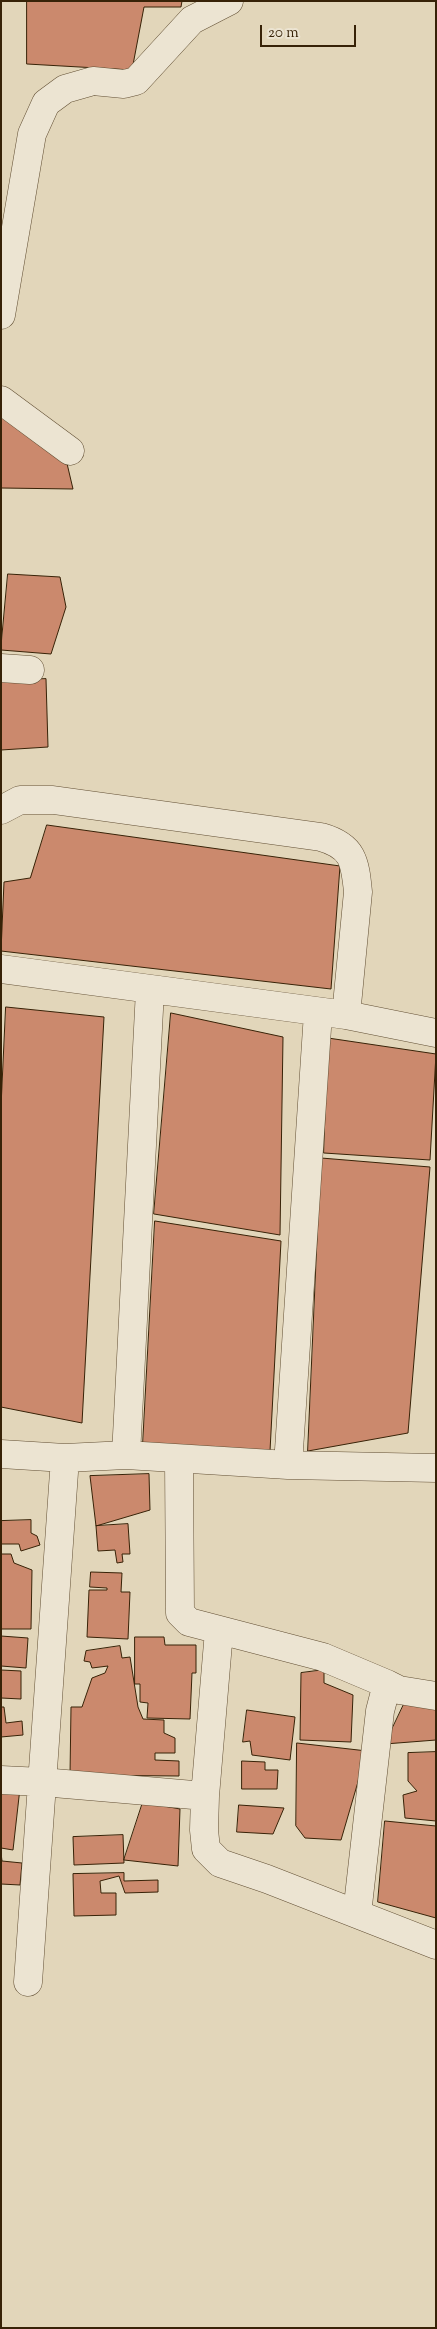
<!DOCTYPE html>
<html>
<head>
<meta charset="utf-8">
<style>
	body { margin:0 }
	#map { position:relative; width:437px; height:2329px; overflow:hidden; background:#e2d6ba; font-family:"Sorts Mill Goudy",serif }
	canvas { display:block }
	.frame { position:absolute; inset:0; border:2px solid #372207; pointer-events:none }
	.scale { position:absolute; left:260px; top:25px; width:96px; height:22px; box-sizing:border-box; border:2px solid #372207; border-top:0; padding-left:6px; font-size:15px; line-height:18px; white-space:nowrap; color:#372207; -webkit-text-stroke:4px #ece4d2; paint-order:stroke }
</style>
</head>
<body>
<div id="map">
<canvas width="437" height="2329"></canvas>
<div class="frame"></div>
<div class="scale">20 m</div>
</div>
<script>
const c = document.querySelector('canvas').getContext('2d');
c.lineJoin = 'round';
function fillPath(path, color) { c.fillStyle = color; c.fill(path, 'evenodd'); }
function stroke(path, color, width, dash) { c.strokeStyle = color; c.lineWidth = width; c.lineCap = dash ? 'butt' : 'round'; c.setLineDash(dash || []); c.stroke(path); }
const building = new Path2D(`
	M27 1H182L181 7H144L132 70 27 64Z
	M1 413 65 455 73 489 1 488Z
	M8 574 60 577 66 607 51 654 1 650Z
	M46 679 48 747 1 750V681Z
	M47 825 340 866 331 989 1 951 4 882 30 878Z
	M6 1007 104 1017 82 1423 1 1407V1107Z
	M171 1013 283 1037 280 1235 154 1214Z
	M328 1038 436 1054 430 1160 324 1153Z
	M321 1158 430 1167 408 1433 308 1451Z
	M155 1221 281 1241 270 1451 143 1444Z
	M149 1474 150 1510 96 1526 90 1476Z
	M31 1520V1533L37 1536 40 1545 21 1551 19 1544H1V1521Z
	M128 1524 130 1554H122L123 1562 117 1563 115 1550 98 1551 96 1526Z
	M1 1554H11L14 1563 32 1570 31 1629H1Z
	M91 1572 122 1573 121 1592H130L128 1639 87 1637 89 1590H107V1588L90 1587Z
	M1 1636 28 1638 26 1668 1 1666Z
	M135 1637H164L165 1645H196V1673H192L190 1719 147 1718 148 1703 140 1702V1684H135Z
	M120 1646 122 1658 130 1657 138 1707 143 1719 164 1720V1733L175 1738V1753H155V1760L179 1761V1776L70 1775 71 1707H82L92 1678 105 1673 108 1666 92 1668 90 1662 84 1661 86 1651Z
	M1 1670 21 1671V1699L1 1698Z
	M324 1670V1683L353 1695 351 1742 300 1740 301 1673Z
	M405 1702 436 1704V1740L385 1744Z
	M1 1707H4L6 1723 22 1721 23 1735 1 1737Z
	M247 1710 295 1717 290 1760 252 1755 250 1741 243 1742Z
	M297 1743 367 1751 341 1840 305 1838 296 1826Z
	M436 1752V1821L405 1818 403 1795 417 1791 408 1781V1753Z
	M242 1761 265 1762V1770H278L277 1789H242Z
	M1 1786 20 1788 13 1850 1 1848Z
	M143 1802 180 1809 178 1866 124 1860Z
	M239 1805 284 1808 273 1834 237 1832Z
	M385 1821 436 1826V1918L378 1902Z
	M123 1835 124 1863 74 1865 73 1837Z
	M1 1853 2 1861 22 1863 20 1885 1 1884V1890Z
	M124 1873V1881L158 1880V1892L125 1893 119 1876 100 1881 101 1893H116V1915L74 1916 73 1874Z`);
const minor = new Path2D(`
	M1 315 32 134 46 103 65 89 93 81 124 84 136 81 192 20 229 1
	M1 400 70 451
	M1 668 30 670
	M1 810 20 800H53L321 837C353 846 355 861 358 892L346 1015
	M1 969 346 1015 436 1033
	M1 1454 65 1458 126 1455 288 1465 436 1468
	M126 1455 150 990
	M179 1459 180 1613 189 1622 323 1657 387 1684
	M288 1465 318 1013
	M1 1780 42 1782 205 1796 204 1830 206 1849 220 1863 267 1879 436 1945
	M205 1796 219 1631
	M357 1914 380 1711 387 1684 399 1690 436 1696
	M28 1982 65 1458`);
fillPath(building, '#cb896d');
stroke(building, '#372207', 1);
stroke(minor, '#624f34', 29);
stroke(minor, '#ece4d2', 28);
</script>
</body>
</html>
